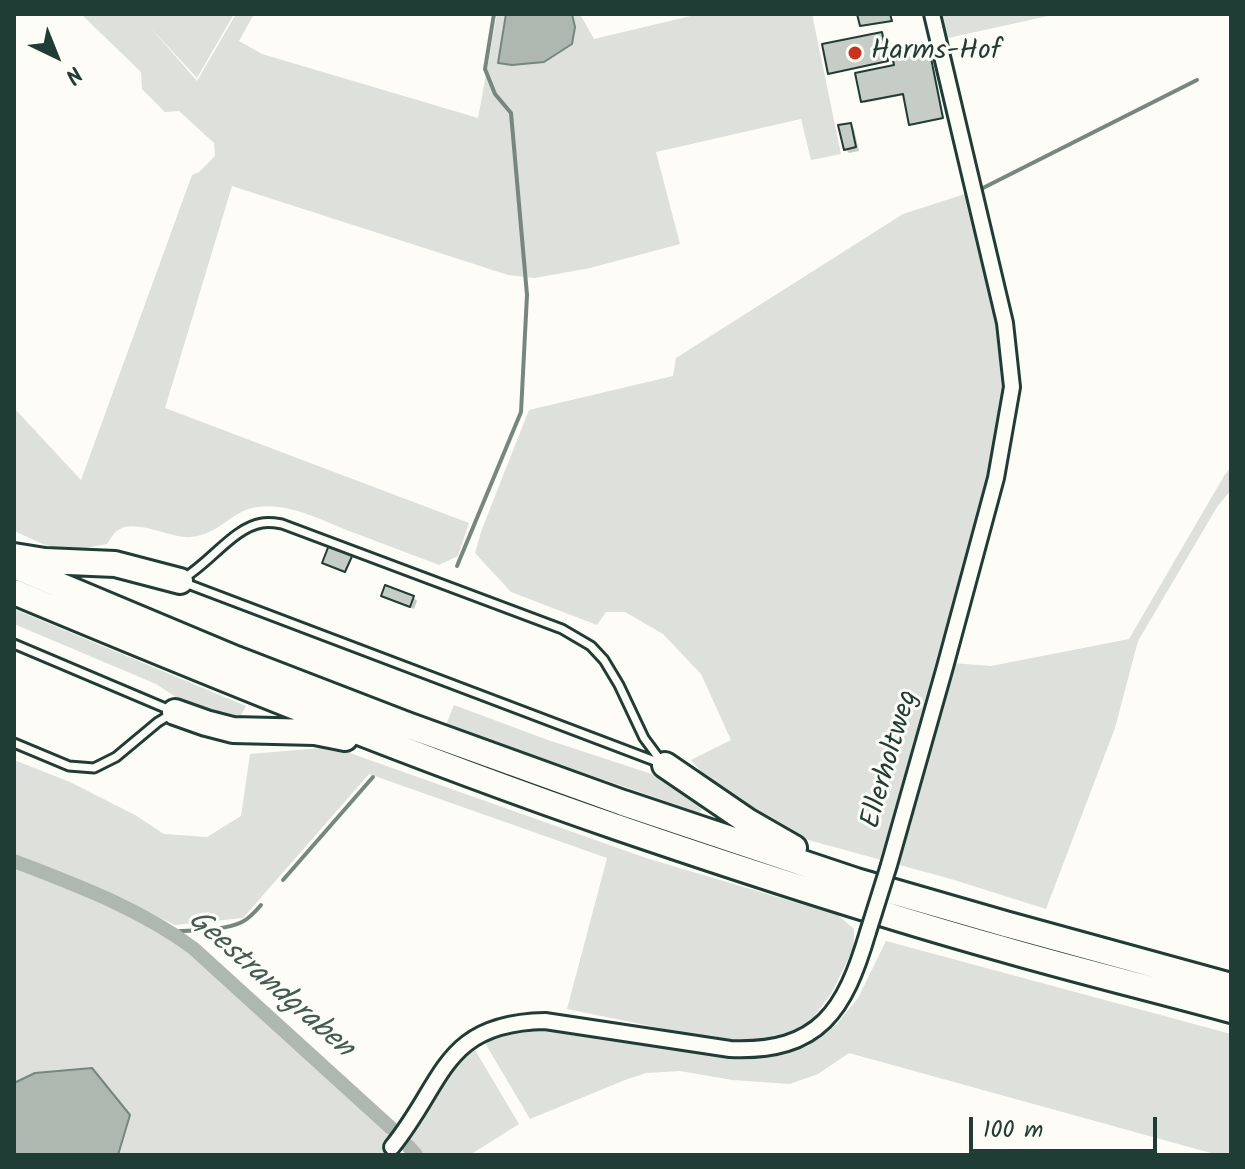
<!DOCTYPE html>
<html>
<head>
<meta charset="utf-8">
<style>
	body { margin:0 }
	#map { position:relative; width:1245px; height:1169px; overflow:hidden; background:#fdfcf7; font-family:Kalam,sans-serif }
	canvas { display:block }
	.frame { position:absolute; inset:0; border:16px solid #1f3d34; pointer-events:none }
	.north { position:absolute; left:16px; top:16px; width:80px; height:80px; -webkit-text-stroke:6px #fdfcf7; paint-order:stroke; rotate:137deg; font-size:22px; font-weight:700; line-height:32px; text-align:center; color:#1f3d34 }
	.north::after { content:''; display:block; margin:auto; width:28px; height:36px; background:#1f3d34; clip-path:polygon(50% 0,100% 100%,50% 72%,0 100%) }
	.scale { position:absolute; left:969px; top:1117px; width:188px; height:36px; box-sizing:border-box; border:4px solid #1f3d34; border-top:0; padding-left:10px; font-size:24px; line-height:28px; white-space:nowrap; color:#1f3d34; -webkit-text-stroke:6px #fdfcf7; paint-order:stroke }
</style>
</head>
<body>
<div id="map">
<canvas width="1245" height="1169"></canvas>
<div class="frame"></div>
<div class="north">N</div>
<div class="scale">100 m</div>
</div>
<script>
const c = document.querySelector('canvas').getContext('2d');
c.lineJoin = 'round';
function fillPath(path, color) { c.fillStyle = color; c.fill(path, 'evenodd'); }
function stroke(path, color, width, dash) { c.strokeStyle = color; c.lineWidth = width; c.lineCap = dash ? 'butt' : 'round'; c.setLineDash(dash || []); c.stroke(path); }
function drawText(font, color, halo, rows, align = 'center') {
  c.font = font + ' Kalam,sans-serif'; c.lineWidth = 6; c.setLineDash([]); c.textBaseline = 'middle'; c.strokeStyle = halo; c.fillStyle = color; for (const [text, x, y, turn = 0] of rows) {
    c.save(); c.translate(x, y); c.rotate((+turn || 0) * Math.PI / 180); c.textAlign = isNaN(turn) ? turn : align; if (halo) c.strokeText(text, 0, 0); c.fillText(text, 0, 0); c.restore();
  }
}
const green = new Path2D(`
	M81 14H234L197 78 149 26 197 81 236 14H254L239 41 262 54 478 118 497 14H506L498 62 575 27 572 14H580L594 39 699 14H812L841 154 811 160 801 119 656 152 680 244 590 268 535 278 508 275 232 186 165 408 469 523 458 556 439 565C410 554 381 543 352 532 323 521 289 502 257 507 230 511 221 534 191 537 171 539 137 518 118 530 114 532 110 540 107 544L75 550 52 548 14 531V408L81 480 192 175 199 172 215 156 214 143 179 111 165 112 142 89 141 72Z
	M922 14H940L941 16 952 14H1057L948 38 1011 324 1016 387 951 663 991 666 1129 639 1224 476 1231 467V490L1217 507 1138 641 1115 728 1046 909 951 879 790 835 714 786 691 760 731 740 701 674 663 634 625 612H606L597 625 511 592 475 553 482 529 529 410 673 376 676 358 903 214 968 193Z
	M14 609 246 706 236 724 188 705 156 684 14 624Z
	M454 705 548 740 673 781 704 802 700 813 446 725Z
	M333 747 646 858 838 915 854 929V947L831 994 812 1019 795 1032 772 1042 733 1043 567 1009 607 858 369 774 243 918 175 925 109 893 14 856V760L70 782 135 815 164 834 207 837 241 816 250 754Z
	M14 866C76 890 137 913 192 950L369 1113 391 1137 384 1155H118L130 1115 35 1073 14 1083Z
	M886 941 1231 1034V1155H1218L849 1053 818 1074 790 1084 732 1080 680 1071 646 1073 625 1080 530 1119 485 1043 521 1030 574 1032 737 1059 783 1054 808 1046 836 1025 858 998Z
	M475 1050 519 1124 470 1155H423L408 1139 458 1062Z`);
const water = new Path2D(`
	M506 14H572L575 27 572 44 544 62 512 65 498 63Z
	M92 1068 130 1115 118 1155H14V1083L35 1073Z`);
const shadow = new Path2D(`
	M882 34 888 62 831 74 829 73Z
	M930 52 943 119 912 125 905 95 864 103 863 101 896 67Z
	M850 125 854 129 859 151 849 153 845 149Z
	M383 595 413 597 417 601 414 609 387 599Z`);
const stream = new Path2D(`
	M981 189 1197 80
	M457 566 521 412 527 295 511 113 495 94 485 69 494 14
	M283 880 373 777
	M171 932C191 930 224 931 242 922 250 918 256 911 261 905`);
const canal = new Path2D(`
	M14 861C76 885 139 908 193 948L391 1128
	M408 1146 416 1155`);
const building = new Path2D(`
	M857 14H890L892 21 860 26Z
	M882 32 888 61 828 74 822 44Z
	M929 48 943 118 909 125 903 94 861 102 855 73 894 65 892 55Z
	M851 123 856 147 844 150 838 125Z
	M329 545 353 554 345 572 322 563Z
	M385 585 414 596 410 607 381 596Z`);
const lane = new Path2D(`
	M182 579C208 565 234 527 262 523 268 522 276 523 282 524L562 629 591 646 604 660 619 685 644 738 661 761
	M185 583 660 763
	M14 644 170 710
	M14 743 69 766 94 768 116 757 158 722 173 713`);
const street = new Path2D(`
	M889 865 945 667 996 478 1012 387 1005 323 932 14
	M392 1147C445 1082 442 1023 545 1021L730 1049C820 1053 845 1010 868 932`);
const highway = new Path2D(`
	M14 556 45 561 115 564 180 581
	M14 566 236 659 407 725 623 803 856 881 1005 924 1231 986
	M14 592C213 675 413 757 617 827 743 870 871 912 1000 948 1076 970 1154 989 1231 1010
	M175 712 206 723 233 730 315 732 345 738
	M665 765 747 821 794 848`);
const streetBridge = new Path2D(`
	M868 932 889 865`);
const markers = [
	[855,53,8,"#c8321e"]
];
const poiNames = [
	["Harms-Hof",871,53]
];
const streetNames = [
	["Ellerholtweg",892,760,-74]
];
const waterNames = [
	["Geestrandgraben",269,986,41]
];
fillPath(green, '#dde0db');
fillPath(water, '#aeb8b1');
stroke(water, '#75877f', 2);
fillPath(shadow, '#0003');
stroke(stream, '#75877f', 4);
stroke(canal, '#aeb8b1', 14);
fillPath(building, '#c6cdc7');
stroke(building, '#1f3d34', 2);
stroke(lane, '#1f3d34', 13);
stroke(street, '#1f3d34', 20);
stroke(highway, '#1f3d34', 30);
stroke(lane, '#fdfcf7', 7);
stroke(street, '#fdfcf7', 14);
stroke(highway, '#fdfcf7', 24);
stroke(streetBridge, '#1f3d34', 20, []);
stroke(streetBridge, '#fdfcf7', 14);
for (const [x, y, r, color] of markers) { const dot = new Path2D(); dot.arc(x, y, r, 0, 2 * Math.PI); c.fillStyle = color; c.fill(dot); stroke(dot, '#fdfcf7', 3); }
drawText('28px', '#1f3d34', '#fdfcf7', poiNames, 'left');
drawText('28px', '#1f3d34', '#fdfcf7', streetNames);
drawText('italic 30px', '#435c53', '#fdfcf7', waterNames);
</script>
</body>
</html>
